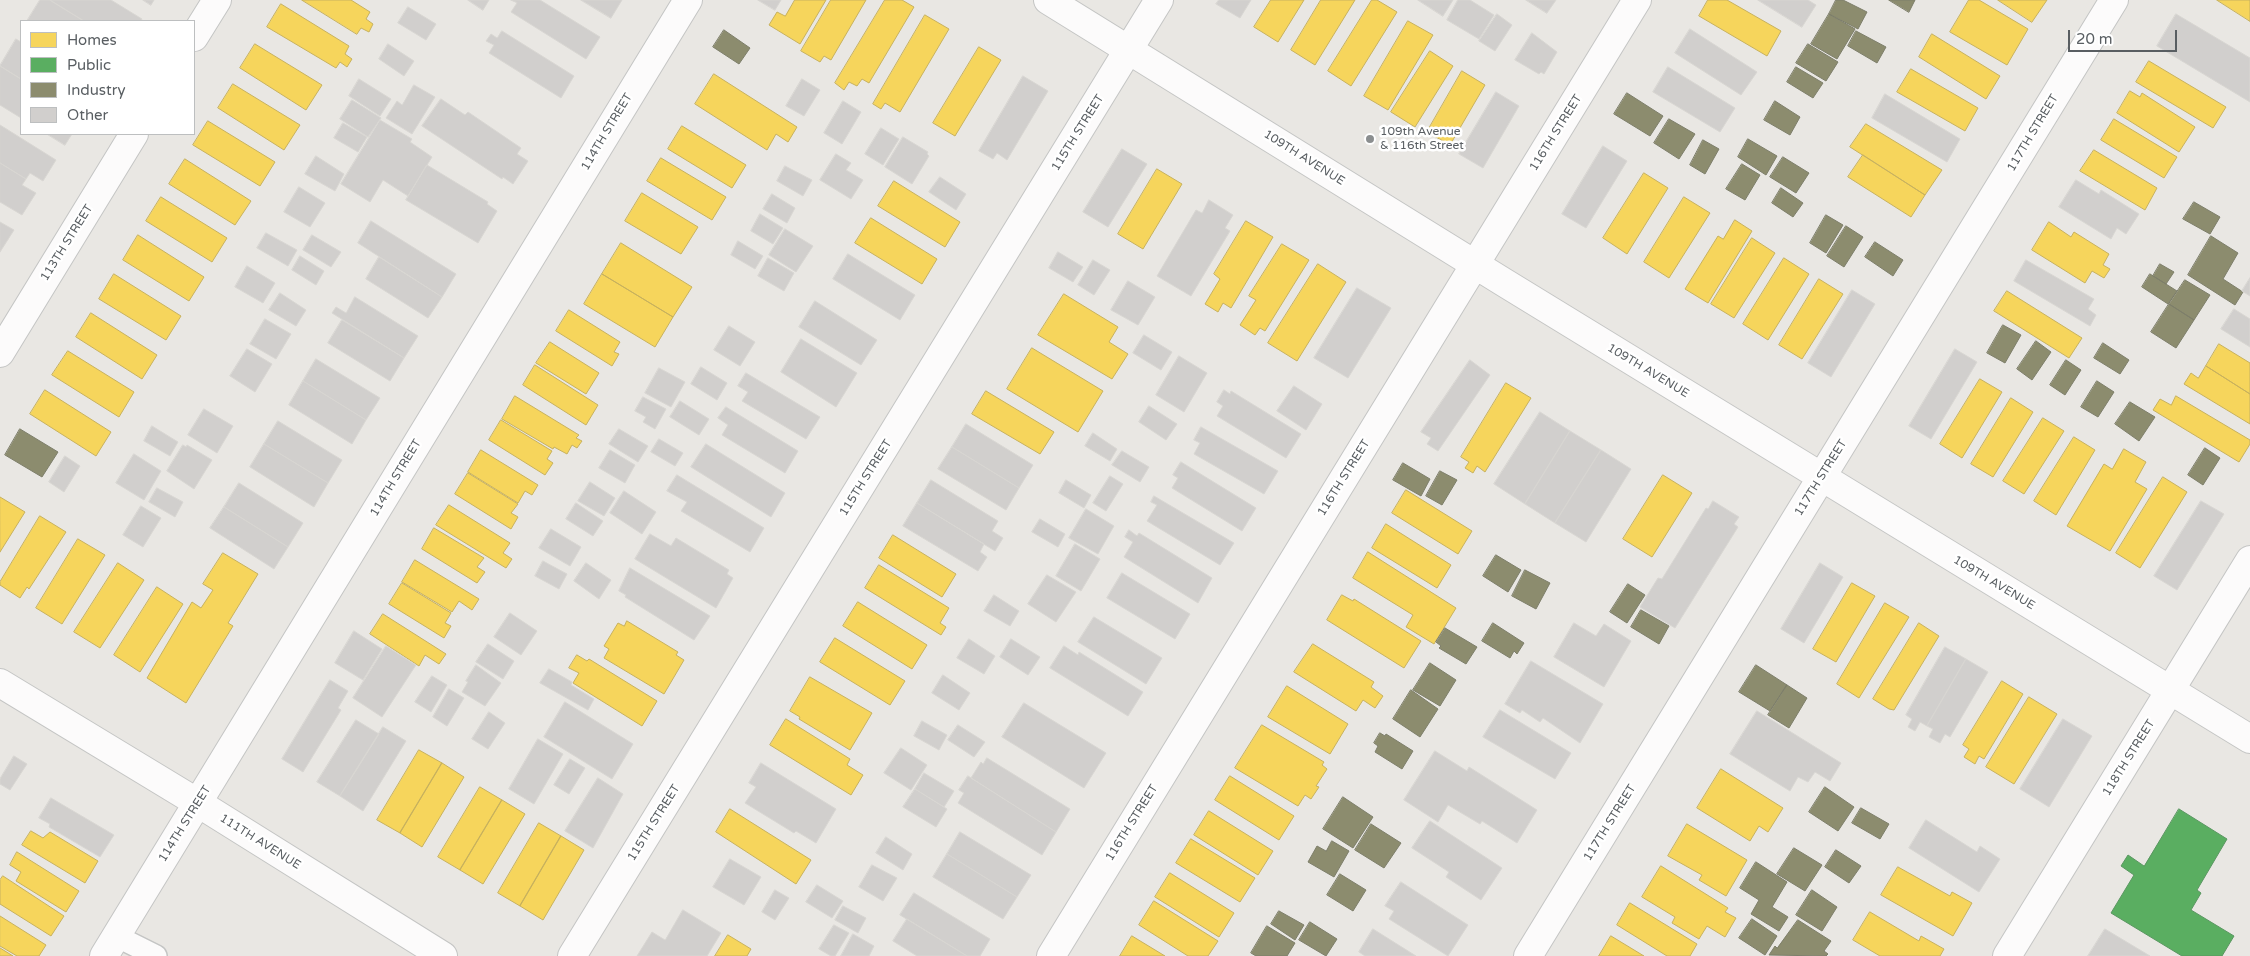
<!DOCTYPE html>
<html>
<head>
<meta charset="utf-8">
<style>
	body { margin:0 }
	#map { position:relative; width:2250px; height:956px; overflow:hidden; background:#e9e7e3; font-family:"Varela Round",sans-serif }
	canvas { display:block }
	.legend { position:absolute; left:20px; top:20px; width:175px; height:115px; box-sizing:border-box; background:#fff; border:1px solid #bdbfc0; margin:0; padding:6px 9px; list-style:none; font-size:15px; color:#595e62 }
	.legend li { display:flex; align-items:center; gap:10px; height:25px }
	.legend b { width:25px; border:1px solid #bdbfc0 }
	.scale { position:absolute; left:2068px; top:30px; width:109px; height:22px; box-sizing:border-box; border:2px solid #595e62; border-top:0; padding-left:6px; font-size:15px; line-height:18px; white-space:nowrap; color:#595e62; -webkit-text-stroke:4px #fff; paint-order:stroke }
</style>
</head>
<body>
<div id="map">
<canvas width="2250" height="956"></canvas>
<ul class="legend">
<li><b style="height:14px;background:#f6d55c"></b>Homes</li>
<li><b style="height:14px;background:#5aae61"></b>Public</li>
<li><b style="height:14px;background:#8c8c6e"></b>Industry</li>
<li><b style="height:14px;background:#d1cfcd"></b>Other</li>
</ul>
<div class="scale">20 m</div>
</div>
<script>
const c = document.querySelector('canvas').getContext('2d');
c.lineJoin = 'round';
function fillPath(path, color) { c.fillStyle = color; c.fill(path, 'evenodd'); }
function stroke(path, color, width, dash) { c.strokeStyle = color; c.lineWidth = width; c.lineCap = dash ? 'butt' : 'round'; c.setLineDash(dash || []); c.stroke(path); }
function drawText(font, color, halo, rows, align = 'center') {
  c.font = font + ' "Varela Round",sans-serif'; c.lineWidth = 5; c.setLineDash([]); c.textBaseline = 'middle'; c.strokeStyle = halo; c.fillStyle = color; for (const [text, x, y, turn = 0] of rows) {
    c.save(); c.translate(x, y); c.rotate((+turn || 0) * Math.PI / 180); c.textAlign = isNaN(turn) ? turn : align; if (halo) c.strokeText(text, 0, 0); c.fillText(text, 0, 0); c.restore();
  }
}
const homes = new Path2D(`
	M302 0H351L370 12 366 19 373 24 369 32 361 28 357 34Z
	M795 0H826L800 44 769 25 777 12 785 16Z
	M831 0H866L831 60 824 56 820 62 801 51Z
	M885 0H902L914 7 869 83 862 79 857 86 849 82 844 90 835 83Z
	M1271 0H1304L1278 42 1254 27Z
	M1321 0H1355L1315 65 1291 50Z
	M1372 0H1377L1397 12 1351 86 1328 71Z
	M1708 0H1727L1781 31 1767 56 1699 16Z
	M1969 0H1979L2028 29 2007 65 1950 32Z
	M1998 0H2047L2032 22Z
	M2217 0H2250V21Z
	M281 4 349 46 345 54 352 59 347 67 340 62 336 68 267 27Z
	M925 15 949 29 900 112 885 103 881 109 873 104Z
	M1408 21 1433 35 1388 110 1364 96Z
	M1932 34 2000 76 1986 99 1919 57Z
	M255 44 322 85 306 110 240 68Z
	M979 47 1001 60 955 136 933 123Z
	M1430 51 1453 66 1415 127 1391 112Z
	M2149 61 2226 107 2213 128 2136 82Z
	M1911 69 1978 108 1965 131 1897 92Z
	M1462 71 1485 85 1450 145 1427 132Z
	M714 74 797 127 788 142 776 134 767 150 695 104Z
	M233 84 300 125 284 150 218 108Z
	M2130 91 2140 97 2142 93 2195 127 2179 152 2117 113Z
	M2114 119 2177 157 2164 178 2101 140Z
	M208 121 275 162 260 186 193 145Z
	M1866 124 1942 170 1925 195 1850 147Z
	M682 126 746 165 732 188 668 149Z
	M2094 150 2157 188 2145 210 2080 171Z
	M1863 155 1925 195 1911 217 1848 177Z
	M661 158 726 197 712 220 647 181Z
	M185 159 251 201 235 225 169 184Z
	M1157 169 1182 184 1143 249 1118 234Z
	M1644 173 1668 188 1627 254 1603 238Z
	M894 181 960 222 945 247 878 206Z
	M642 193 698 227 681 254 625 221Z
	M161 197 227 238 212 262 146 221Z
	M1684 197 1710 213 1669 278 1644 262Z
	M871 218 937 259 922 284 855 243Z
	M1735 220 1752 231 1708 303 1685 289 1718 236 1723 239Z
	M1246 221 1273 237 1231 308 1223 303 1218 312 1205 304 1220 279 1214 274Z
	M2049 222 2071 237 2074 232 2109 254 2103 265 2110 269 2104 278 2092 271 2085 283 2032 250Z
	M138 235 204 277 189 301 123 260Z
	M1752 238 1775 253 1734 318 1711 304Z
	M621 243 692 287 673 317 602 274Z
	M1282 244 1309 260 1265 331 1260 328 1255 335 1240 325 1256 300 1249 296Z
	M1784 258 1809 274 1768 340 1743 324Z
	M1318 264 1346 282 1297 361 1268 343Z
	M114 274 181 316 166 340 99 299Z
	M602 274 673 317 655 347 584 304Z
	M1819 279 1843 294 1802 359 1779 345Z
	M2007 291 2082 338 2069 358 1994 311Z
	M1064 294 1118 327 1109 342 1128 354 1112 379 1038 335Z
	M569 310 620 342 614 352 619 354 612 366 556 331Z
	M91 313 157 355 142 379 76 337Z
	M550 342 599 373 586 394 536 363Z
	M2219 344 2250 363V394L2206 366Z
	M1032 348 1103 391 1078 432 1007 389Z
	M68 351 134 392 119 417 52 375Z
	M535 365 598 405 586 425 523 385Z
	M2206 366 2250 394V424L2184 384 2191 373 2198 378Z
	M1980 379 2002 392 1962 458 1940 444Z
	M1506 383 1531 398 1485 472 1477 466 1473 473 1465 468 1469 462 1461 457Z
	M45 390 111 432 96 456 30 414Z
	M986 391 1054 432 1040 454 972 414Z
	M515 396 579 435 576 438 582 441 577 448 572 445 567 454 554 447 553 449 502 419Z
	M2176 396 2250 440V444L2239 462 2153 410 2160 399 2171 405Z
	M2011 398 2033 412 1993 477 1971 464Z
	M2043 418 2064 431 2024 494 2003 481Z
	M501 420 552 451 547 459 553 463 545 475 489 440Z
	M2074 437 2095 450 2056 515 2034 501Z
	M2124 449 2146 462 2135 482 2147 489 2110 551 2067 526 2104 464 2112 469Z
	M481 450 538 485 532 495 525 491 518 503 468 472Z
	M468 473 518 504 511 513 518 517 511 529 455 494Z
	M1663 475 1692 493 1652 557 1623 539Z
	M2163 477 2187 492 2140 568 2116 553Z
	M1406 490 1472 531 1458 554 1392 513Z
	M0 497 25 512 0 552Z
	M449 505 510 543 503 553 512 559 506 568 436 525Z
	M40 516 66 532 29 589 27 587 20 598 0 585V582Z
	M1386 524 1451 565 1437 588 1372 548Z
	M434 528 484 558 477 567 485 572 477 583 422 549Z
	M893 535 956 574 942 597 879 558Z
	M78 539 105 555 62 624 36 608Z
	M1368 552 1456 608 1434 644 1406 627 1413 615 1353 578Z
	M223 553 258 574 228 623 233 626 186 703 147 678 192 602 201 608 213 590 203 584Z
	M415 560 479 599 472 610 459 601 452 612 402 582Z
	M118 563 144 580 100 648 74 632Z
	M879 565 949 608 940 623 946 627 941 635 865 588Z
	M402 583 451 613 445 623 451 626 444 638 389 604Z
	M1852 583 1875 596 1836 662 1813 649Z
	M157 587 183 604 140 672 114 655Z
	M1342 595 1353 601 1354 599 1421 641 1404 668 1327 620Z
	M858 602 927 645 912 669 843 626Z
	M1885 603 1909 617 1859 698 1837 684Z
	M383 614 446 654 439 664 425 655 419 666 370 634Z
	M627 621 678 652 676 655 684 660 664 694 604 658 609 649 604 646 618 623 624 626Z
	M1919 623 1939 636 1894 710 1889 709 1873 699Z
	M835 638 905 681 890 705 820 662Z
	M1313 644 1374 682 1371 687 1383 696 1375 708 1363 700 1356 711 1294 672Z
	M577 655 587 661 589 659 657 701 642 726 573 683 579 673 569 668Z
	M810 677 872 713 850 750 799 719 800 717 790 711Z
	M2002 681 2023 694 1984 759 1979 756 1975 764 1964 757 1969 749 1963 745Z
	M1287 686 1348 724 1330 754 1268 717Z
	M2029 697 2057 714 2014 784 1986 767Z
	M786 719 850 759 847 765 863 775 851 795 770 745Z
	M1262 725 1324 762 1322 765 1327 769 1316 786 1319 787 1311 799 1305 795 1298 806 1235 768Z
	M419 750 442 763 400 833 377 820Z
	M442 763 464 777 422 847 400 833Z
	M1721 769 1783 808 1768 832 1759 826 1750 841 1697 808Z
	M1230 776 1294 816 1279 840 1215 800Z
	M480 787 502 800 460 870 438 857Z
	M502 800 525 814 483 884 460 870Z
	M730 809 811 860 796 884 716 832Z
	M1209 811 1273 851 1258 875 1194 835Z
	M539 823 561 836 520 906 498 893Z
	M1687 824 1747 860 1726 896 1699 880 1702 875 1668 856Z
	M31 831 43 838 50 832 98 861 85 883 22 845Z
	M561 836 584 850 543 920 520 906Z
	M1191 839 1255 878 1240 902 1176 863Z
	M17 852 79 891 66 912 16 881 21 872 10 865Z
	M1661 866 1728 908 1725 912 1736 918 1725 937 1707 926 1699 939 1672 923 1675 917 1642 897Z
	M1898 867 1950 896 1952 892 1972 903 1953 936 1881 895Z
	M1170 873 1234 913 1219 937 1155 897Z
	M3 876 64 916 51 936 0 904V880Z
	M1154 901 1218 941 1208 956H1188L1139 925Z
	M1630 903 1697 944 1690 956H1667L1617 925Z
	M1870 912 1919 941 1921 936 1944 949 1940 956H1880L1853 940Z
	M0 916 46 945 39 956H17L0 946Z
	M728 935 751 949 747 956H715Z
	M1132 936 1165 956H1120Z
	M1611 936 1644 956H1599Z
	M0 948 13 956H0Z`);
const public = new Path2D(`
	M2179 809 2227 839 2197 890 2201 893 2191 910 2234 936 2222 956H2182L2111 913 2134 875 2121 866 2128 855 2144 866Z`);
const industry = new Path2D(`
	M1836 0H1843L1867 12 1858 29 1829 14Z
	M1889 0H1915L1909 12Z
	M1829 14 1855 29 1837 59 1811 44Z
	M724 30 750 48 739 64 713 47Z
	M1856 31 1886 47 1877 63 1848 46Z
	M1808 44 1838 62 1826 81 1796 63Z
	M1796 67 1823 83 1813 98 1787 82Z
	M1627 93 1663 116 1650 136 1614 114Z
	M1775 101 1800 117 1790 135 1764 120Z
	M1669 119 1695 134 1679 159 1654 143Z
	M1748 139 1777 156 1766 175 1738 157Z
	M1703 140 1719 149 1705 174 1690 165Z
	M1783 157 1809 173 1796 193 1770 177Z
	M1742 164 1760 175 1745 200 1726 189Z
	M1781 188 1803 203 1793 217 1772 203Z
	M2194 202 2220 217 2210 234 2183 219Z
	M1826 215 1843 225 1826 253 1810 243Z
	M1846 226 1863 237 1844 267 1827 256Z
	M2211 236 2238 253 2223 279 2243 292 2235 305 2188 275Z
	M1875 242 1903 260 1893 276 1865 257Z
	M2160 264 2174 272 2166 284 2153 276Z
	M2150 274 2177 291 2168 304 2142 287Z
	M2185 280 2210 295 2194 320 2169 304Z
	M2169 304 2194 320 2176 348 2151 332Z
	M2003 325 2021 335 2005 363 1987 353Z
	M2036 341 2051 352 2032 380 2017 369Z
	M2103 343 2129 360 2120 374 2094 358Z
	M2066 360 2081 370 2065 395 2050 385Z
	M2097 381 2114 392 2098 417 2081 407Z
	M2130 402 2155 417 2139 441 2115 424Z
	M20 429 58 452 42 477 5 455Z
	M2205 448 2220 458 2203 485 2188 475Z
	M1403 463 1430 479 1421 496 1393 480Z
	M1440 471 1457 480 1442 505 1426 496Z
	M1496 555 1521 570 1508 592 1483 576Z
	M1525 570 1550 583 1536 609 1512 596Z
	M1628 584 1645 595 1627 623 1610 612Z
	M1641 610 1669 626 1659 644 1631 627Z
	M1493 623 1524 643 1517 654 1514 651 1510 658 1482 641Z
	M1445 628 1477 647 1466 664 1439 648 1441 646 1436 642Z
	M1430 663 1456 680 1440 706 1413 690Z
	M1756 665 1787 685 1770 711 1739 692Z
	M1787 685 1807 698 1789 728 1768 715Z
	M1411 690 1438 709 1420 737 1393 719Z
	M1380 733 1385 736 1386 734 1413 751 1402 769 1375 752 1378 746 1374 743Z
	M1825 787 1854 807 1838 831 1809 812Z
	M1343 797 1373 817 1353 848 1323 829Z
	M1861 808 1889 824 1880 839 1852 823Z
	M1371 824 1401 843 1384 868 1355 850Z
	M1332 841 1349 851 1334 877 1308 862 1317 846 1326 851Z
	M1794 848 1822 865 1805 891 1777 874Z
	M1836 850 1861 866 1849 883 1825 867Z
	M1756 862 1787 882 1772 907 1788 917 1779 931 1751 914 1759 900 1740 888Z
	M1340 874 1366 890 1353 911 1327 895Z
	M1812 890 1837 907 1822 931 1796 915Z
	M1279 911 1304 925 1295 940 1271 924Z
	M1752 919 1777 936 1765 955 1739 938Z
	M1798 920 1831 941 1824 951 1828 954 1826 956 1769 955 1775 946 1777 948Z
	M1310 922 1337 939 1326 956 1299 940Z
	M1267 926 1295 943 1287 956H1256L1251 953Z`);
const building = new Path2D(`
	M40 0H50L84 21H27Z
	M50 0H111L142 19 141 21H84Z
	M143 0H154L151 5Z
	M468 0H489L483 10Z
	M511 0H540L600 37 586 59 511 12 517 3Z
	M581 0H622L611 18Z
	M758 0H781L775 10Z
	M1219 0H1251L1240 18 1216 4Z
	M1418 0H1453L1443 16Z
	M1458 0H1470L1494 15 1479 39 1447 20Z
	M1526 0H1556L1547 13Z
	M1758 0H1808L1816 5 1802 27Z
	M408 7 436 24 426 40 398 23Z
	M1497 14 1512 25 1495 51 1479 41Z
	M2176 14 2250 58V102L2157 46Z
	M1690 29 1757 72 1741 95 1675 53Z
	M502 31 574 76 561 98 489 53 494 45 486 41 491 34 497 38Z
	M1532 33 1557 52 1544 74 1541 72 1539 74 1515 60Z
	M16 39 21 42V79L0 66Z
	M388 44 414 61 404 76 379 59Z
	M0 66 21 79V118L0 105Z
	M1668 67 1735 108 1720 132 1653 92Z
	M1023 76 1048 91 1007 160 997 153 993 159 979 151Z
	M359 79 391 99 380 116 349 96Z
	M802 79 820 90 804 116 786 106Z
	M414 85 435 97 412 134 386 118 397 101 402 105Z
	M1496 92 1519 106 1483 168 1459 154Z
	M1885 94 1960 139 1947 162 1872 118Z
	M441 99 465 115 468 112 521 148 517 154 528 161 513 184 503 177 502 179 422 126Z
	M352 100 381 118 368 137 340 119Z
	M843 101 861 112 842 144 824 133Z
	M380 120 412 139 410 142 432 157 408 196 383 180 370 202 341 184Z
	M343 123 367 137 358 152 334 138Z
	M0 125 56 160 43 181 30 173 26 179 0 163Z
	M881 128 899 139 883 165 865 154Z
	M47 134H72L65 145Z
	M903 137 928 152 927 154 929 156 912 184 885 167Z
	M1603 146 1627 161 1586 228 1562 214Z
	M1122 149 1147 164 1108 227 1083 212Z
	M836 154 851 163 846 170 863 180 851 199 820 180Z
	M316 156 344 174 335 191 305 174Z
	M0 163 26 179 22 185 36 193 22 215 0 202Z
	M427 165 488 202 487 204 497 211 478 243 406 200Z
	M785 166 812 180 803 196 777 181Z
	M940 177 966 194 956 210 929 192Z
	M2076 180 2099 194 2101 190 2139 214 2126 234 2117 228 2111 239 2059 207Z
	M299 187 325 203 310 227 284 212Z
	M772 194 795 208 787 223 763 209Z
	M1209 200 1233 215 1225 228 1230 231 1191 296 1157 276 1196 210 1202 213Z
	M760 214 783 228 773 244 751 231Z
	M371 221 456 274 442 297 358 243Z
	M0 222 14 230 0 252Z
	M785 229 813 246 796 272 769 255Z
	M266 233 297 250 288 266 257 248Z
	M312 235 341 252 331 267 303 250Z
	M738 241 763 256 755 269 731 255Z
	M1058 252 1083 267 1073 282 1049 268Z
	M848 254 915 295 900 320 833 279Z
	M300 256 324 271 316 285 292 270Z
	M379 257 442 297 428 318 366 279Z
	M768 258 794 273 784 291 758 276Z
	M1093 260 1110 270 1094 295 1078 285Z
	M2026 260 2094 299 2088 309 2096 315 2090 326 2014 281Z
	M247 266 275 283 263 303 235 287Z
	M2250 278V296L2242 291Z
	M1128 281 1155 297 1138 325 1111 310Z
	M1357 288 1391 308 1348 378 1314 358Z
	M1852 290 1875 304 1831 377 1808 363Z
	M280 293 306 310 296 326 269 310Z
	M355 297 418 336 404 358 332 313 336 307 346 313Z
	M815 301 877 340 861 365 799 327Z
	M2234 309 2250 319V347L2221 329Z
	M265 319 291 334 276 359 250 344Z
	M342 320 404 358 390 381 328 343Z
	M729 326 755 342 740 366 714 350Z
	M1144 335 1172 352 1161 370 1133 353Z
	M801 339 857 373 836 407 781 372Z
	M247 349 272 364 255 392 230 376Z
	M1955 349 1977 362 1931 439 1909 426Z
	M1179 356 1207 373 1184 412 1156 395Z
	M316 359 380 398 366 420 303 381Z
	M1470 360 1490 375 1438 451 1427 444 1431 438 1421 432Z
	M701 367 727 383 717 400 691 384Z
	M659 368 685 382 671 407 645 393Z
	M746 373 820 417 806 439 742 401 748 392 738 386Z
	M303 381 366 420 352 444 289 405Z
	M1294 386 1322 404 1306 430 1277 411Z
	M1224 390 1230 394 1231 391 1301 434 1286 458 1217 416 1223 406 1217 402Z
	M643 397 666 409 655 429 643 422 646 417 635 411Z
	M680 401 709 419 699 435 670 417Z
	M1149 406 1177 424 1166 440 1139 422Z
	M726 407 798 451 785 473 722 435 728 425 718 418Z
	M204 409 233 426 217 453 188 435Z
	M1540 412 1570 431 1525 504 1494 484Z
	M278 421 342 460 328 483 264 444Z
	M966 424 1033 465 1019 488 952 447Z
	M152 426 178 442 170 456 144 441Z
	M1201 427 1278 471 1264 494 1194 454 1200 443 1194 440Z
	M619 429 648 446 638 462 609 444Z
	M1570 431 1601 450 1555 523 1525 504Z
	M1093 433 1117 449 1110 461 1085 446Z
	M659 439 683 453 675 466 651 452Z
	M264 444 328 483 314 507 250 467Z
	M706 444 785 493 771 517 691 467Z
	M183 445 186 447 187 445 212 460 194 489 167 471Z
	M952 447 1019 488 1006 510 938 469Z
	M610 450 635 465 625 483 599 468Z
	M1601 450 1631 469 1586 542 1555 523Z
	M1122 451 1149 467 1140 482 1112 465Z
	M134 454 161 471 144 500 116 483Z
	M65 456 80 466 64 492 49 482Z
	M1181 462 1256 508 1242 531 1172 488 1178 478 1173 475Z
	M677 475 764 528 750 552 681 511 687 502 667 491Z
	M1110 476 1123 484 1106 511 1093 503Z
	M931 480 998 521 992 531 1003 538 995 551 917 503Z
	M1066 480 1091 495 1084 508 1059 493Z
	M590 482 615 498 604 516 578 501Z
	M239 483 303 523 288 547 224 507Z
	M157 488 183 502 175 517 149 502Z
	M624 491 656 512 642 534 610 513Z
	M1154 496 1234 543 1220 565 1147 521 1157 505 1151 502Z
	M1713 501 1739 517 1734 524 1738 527 1675 628 1640 607 1658 578 1662 579 1706 508 1708 509Z
	M2201 501 2224 514 2177 590 2154 576Z
	M576 503 603 521 593 536 566 519Z
	M917 503 984 544 980 552 987 557 978 571 903 526Z
	M141 506 161 518 143 547 123 535Z
	M224 507 288 547 274 569 210 528Z
	M1086 509 1114 526 1098 554 1069 538Z
	M1040 519 1065 534 1058 547 1032 532Z
	M551 529 581 547 570 566 539 548Z
	M1129 530 1137 536 1139 533 1212 578 1198 603 1124 557 1133 542 1125 537Z
	M650 534 671 546 676 538 729 570 727 574 733 578 716 608 635 559Z
	M1075 544 1100 559 1081 591 1056 576Z
	M543 561 567 574 559 589 535 576Z
	M586 563 611 580 599 599 574 581Z
	M1820 563 1843 577 1804 643 1781 629Z
	M630 568 710 616 694 640 625 597 626 595 619 591Z
	M1122 573 1190 614 1175 639 1107 598Z
	M1047 575 1076 592 1056 622 1028 604Z
	M994 595 1019 611 1010 626 984 611Z
	M510 613 537 631 521 655 494 637Z
	M1094 617 1162 658 1146 684 1078 642Z
	M1574 623 1596 636 1604 624 1631 641 1604 687 1554 657Z
	M354 631 382 649 363 680 335 663Z
	M969 639 995 656 984 674 957 658Z
	M1011 639 1040 657 1028 675 1000 657Z
	M488 644 514 661 503 679 476 662Z
	M386 646 416 665 382 717 353 698Z
	M1064 646 1078 655 1079 652 1143 692 1128 716 1050 668Z
	M1945 647 1966 659 1927 726 1920 722 1915 731 1908 727 1912 719 1906 715Z
	M1966 659 1988 672 1950 737 1945 734 1940 743 1929 737 1933 729 1927 726Z
	M1531 661 1603 704 1580 743 1543 718 1540 722 1522 710 1520 713 1505 704Z
	M476 665 501 683 485 706 462 692 468 682 466 681Z
	M549 669 572 682 571 685 594 699 588 710 540 683Z
	M943 675 970 693 959 710 932 693Z
	M432 676 447 685 431 712 415 702Z
	M330 680 348 691 338 708 341 710 303 772 282 759Z
	M449 689 464 698 447 726 433 717Z
	M565 702 633 744 612 779 544 737Z
	M1024 703 1106 753 1084 788 1002 737Z
	M1500 710 1571 753 1555 779 1483 737Z
	M1757 711 1841 763 1830 781 1815 772 1808 782 1798 777 1790 791 1730 754Z
	M489 712 505 723 488 749 472 739Z
	M2063 719 2092 736 2049 807 2020 789Z
	M356 720 379 734 340 796 317 782Z
	M922 721 947 735 939 750 914 736Z
	M958 725 985 742 974 757 948 740Z
	M383 727 406 741 363 811 340 796Z
	M538 739 563 754 534 804 509 789Z
	M901 748 927 765 911 790 884 773Z
	M1435 751 1467 771 1469 767 1537 810 1517 843 1482 821 1480 824 1448 805 1438 822 1404 800Z
	M14 756 27 764 10 790 0 784V779Z
	M987 758 1070 809 1056 832 971 778 981 762 983 764Z
	M570 759 585 768 569 794 554 785Z
	M761 763 836 809 816 843 796 831 794 833 745 803 756 787 749 783Z
	M924 773 954 791 944 807 915 789Z
	M968 776 1056 832 1042 855 958 803 964 793 959 790Z
	M598 778 623 794 593 848 565 831Z
	M915 789 947 809 936 827 903 807Z
	M51 798 114 835 100 857 49 827 50 824 39 818Z
	M1926 820 1977 852 1980 846 2000 859 1979 892 1909 848Z
	M1430 821 1502 868 1481 900 1446 877 1449 872 1412 848Z
	M960 832 1031 875 1017 897 947 854Z
	M886 837 912 854 903 870 876 853Z
	M947 854 1017 897 1003 919 933 877Z
	M730 859 761 877 744 905 713 887Z
	M872 865 897 878 883 901 859 887Z
	M1401 882 1468 925 1448 956 1389 919 1394 911 1385 906Z
	M817 885 843 901 832 918 806 902Z
	M775 890 789 898 775 920 762 912Z
	M914 893 990 939 980 956H967L900 915Z
	M843 906 866 918 858 933 835 920Z
	M683 910 721 933 707 956H637L652 932 665 940Z
	M907 919 967 956H917L893 941Z
	M834 925 849 933 835 956H831L819 949Z
	M1373 929 1416 956H1365L1359 952Z
	M2105 929 2150 956H2088Z
	M853 934 874 946 869 956H841Z`);
const service = new Path2D(`
	M116 936 156 956`);
const minor = new Path2D(`
	M1048 0 1505 283 2250 739
	M194 37 217 0
	M0 353 134 134
	M0 683 198 803 443 956
	M104 956 688 0
	M572 956 1159 0
	M1051 956 1637 0
	M1528 956 2114 0
	M2007 956 2250 560`);
const markers = [
	[1370,139,5,"#8b8e8f"]
];
const streetNames = [
	["114TH STREET",607,132,-59],
	["115TH STREET",1078,133,-58],
	["116TH STREET",1556,133,-58],
	["117TH STREET",2033,133,-59],
	["109TH AVENUE",1304,158,32],
	["113TH STREET",67,243,-58],
	["109TH AVENUE",1648,371,31],
	["114TH STREET",396,478,-59],
	["115TH STREET",866,478,-58],
	["116TH STREET",1344,478,-58],
	["117TH STREET",1821,478,-58],
	["109TH AVENUE",1994,583,31],
	["118TH STREET",2129,758,-58],
	["115TH STREET",654,823,-58],
	["116TH STREET",1132,823,-58],
	["117TH STREET",1610,823,-58],
	["114TH STREET",185,824,-58],
	["111TH AVENUE",260,842,32]
];
const poiNames = [
	["109th Avenue",1380,132],
	["& 116th Street",1380,146]
];
fillPath(homes, '#f6d55c');
stroke(homes, '#c7b15e', 1);
fillPath(public, '#5aae61');
stroke(public, '#5a9661', 1);
fillPath(industry, '#8c8c6e');
stroke(industry, '#7d7e6a', 1);
fillPath(building, '#d1cfcd');
stroke(building, '#d8d6d2', 1);
stroke(service, '#c4c5c4', 24);
stroke(minor, '#c4c5c4', 30);
stroke(service, '#fcfbfb', 21);
stroke(minor, '#fcfbfb', 28);
for (const [x, y, r, color] of markers) { const dot = new Path2D(); dot.arc(x, y, r, 0, 2 * Math.PI); c.fillStyle = color; c.fill(dot); stroke(dot, '#fff', 2); }
drawText('12px', '#595e62', '#fff', streetNames);
drawText('12px', '#595e62', '#fff', poiNames, 'left');
</script>
</body>
</html>
